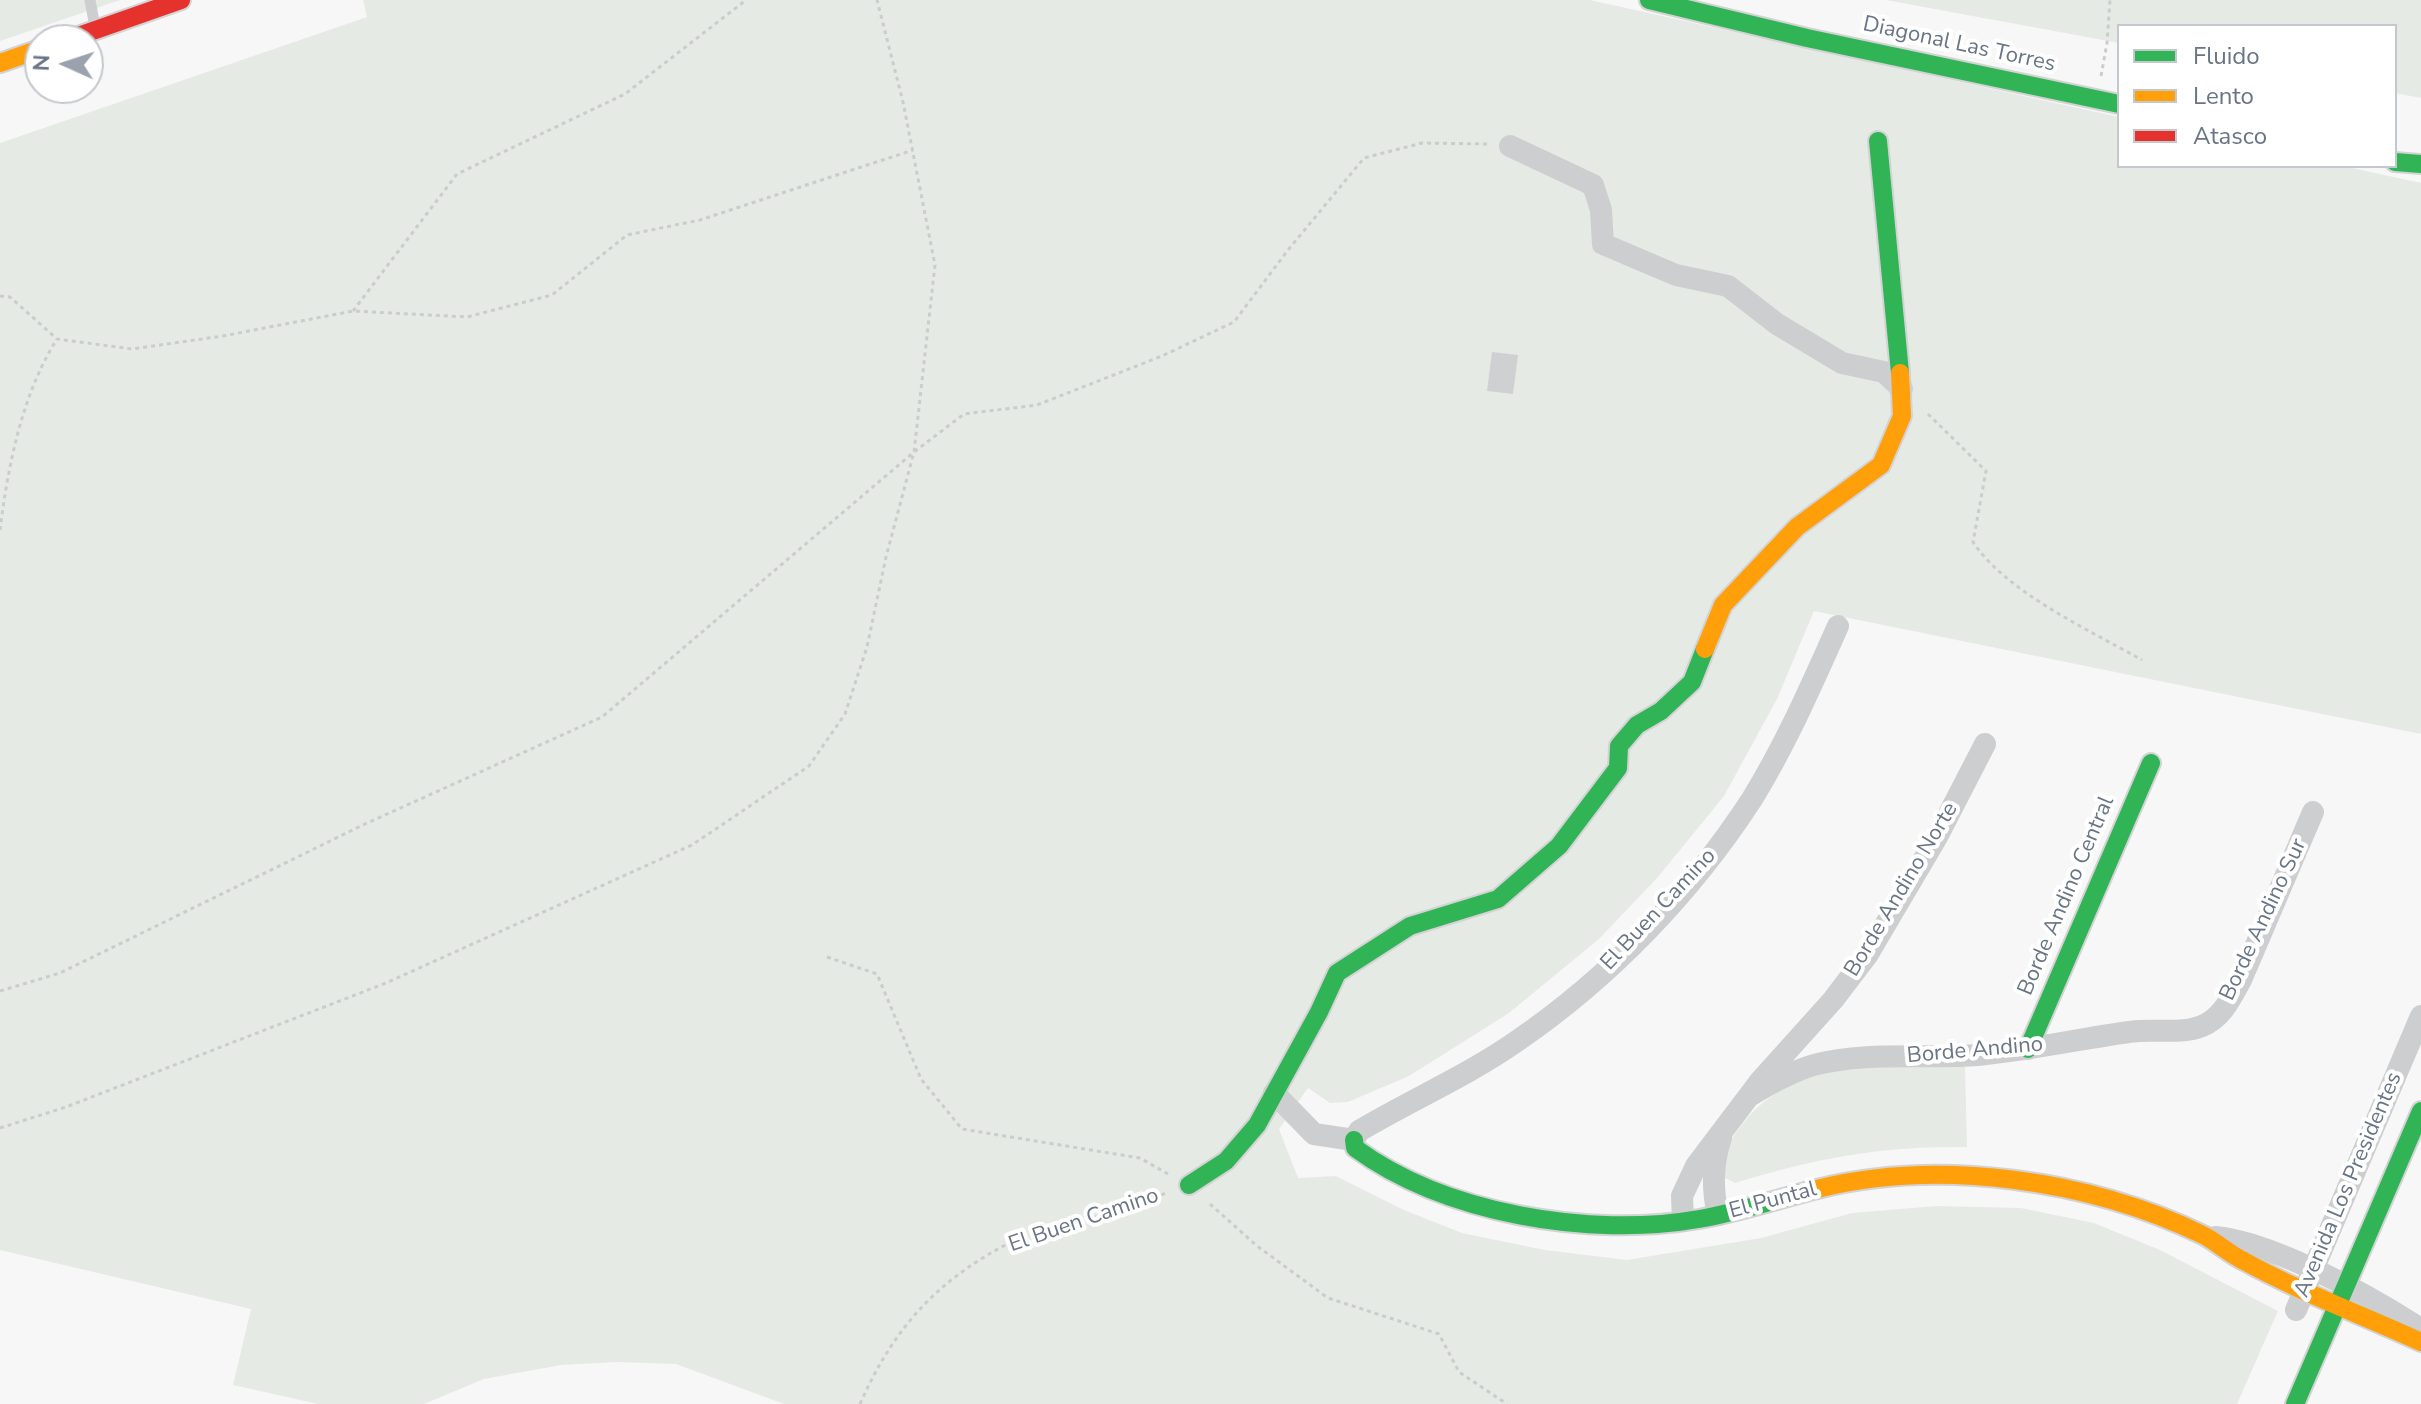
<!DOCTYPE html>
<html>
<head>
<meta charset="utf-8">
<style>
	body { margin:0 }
	#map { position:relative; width:2421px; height:1404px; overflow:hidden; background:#f7f7f7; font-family:"Nunito Sans",sans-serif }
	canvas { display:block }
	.legend { position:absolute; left:2117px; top:24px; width:280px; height:144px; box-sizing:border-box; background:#fff; border:2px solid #c3c8cf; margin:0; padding:10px 14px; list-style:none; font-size:24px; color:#697586 }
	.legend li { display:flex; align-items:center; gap:16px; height:40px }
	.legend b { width:40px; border:2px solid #c3c8cf }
	.north { position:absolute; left:24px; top:24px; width:80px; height:80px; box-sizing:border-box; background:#fff; border:2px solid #c3c8cf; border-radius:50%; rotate:273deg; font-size:22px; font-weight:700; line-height:32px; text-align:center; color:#697586 }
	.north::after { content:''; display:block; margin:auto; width:28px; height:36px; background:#9ba2ae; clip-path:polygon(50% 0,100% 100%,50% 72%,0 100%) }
</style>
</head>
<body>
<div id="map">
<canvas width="2421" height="1404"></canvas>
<ul class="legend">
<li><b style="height:10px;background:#30b455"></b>Fluido</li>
<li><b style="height:10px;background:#ff9f0a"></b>Lento</li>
<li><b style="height:10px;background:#e5322d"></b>Atasco</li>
</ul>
<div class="north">N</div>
</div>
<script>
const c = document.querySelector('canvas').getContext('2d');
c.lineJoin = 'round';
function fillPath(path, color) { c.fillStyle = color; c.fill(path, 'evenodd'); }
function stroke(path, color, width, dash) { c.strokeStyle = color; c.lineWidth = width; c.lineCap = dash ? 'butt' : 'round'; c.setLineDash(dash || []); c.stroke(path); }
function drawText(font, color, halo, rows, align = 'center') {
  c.font = font + ' "Nunito Sans",sans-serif'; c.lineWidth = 8; c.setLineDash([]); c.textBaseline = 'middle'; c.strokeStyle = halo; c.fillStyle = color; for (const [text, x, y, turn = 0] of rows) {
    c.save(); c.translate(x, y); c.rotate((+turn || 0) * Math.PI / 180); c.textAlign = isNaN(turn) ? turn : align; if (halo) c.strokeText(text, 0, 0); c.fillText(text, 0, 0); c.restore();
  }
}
const green = new Path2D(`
	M0 0H120L0 41Z
	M363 0H1590L2119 117V166H2343L2421 183V734L1814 611 1777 699 1724 796 1658 877 1599 939 1509 1013 1409 1076 1348 1102 1330 1103 1308 1088 1279 1129 1298 1178 1336 1176 1404 1210 1462 1233 1545 1250 1627 1260 1761 1238 1852 1213 1936 1206 2021 1208 2094 1223 2160 1250 2278 1311 2237 1404H784L676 1364 617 1362 561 1365 484 1379 424 1404H318L233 1385 251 1309 0 1250V143L367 17Z
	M1886 0H2421V98L2395 93V26H2119V43Z
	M1965 1066 1967 1147C1880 1146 1817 1158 1735 1183L1725 1178C1724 1149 1729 1140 1748 1117 1803 1056 1891 1068 1965 1066Z`);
const building = new Path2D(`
	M1492 352 1518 355 1513 394 1487 391Z`);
const path = new Path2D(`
	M2101 76 2107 43 2110 0
	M0 296 10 297 57 339 132 349 223 336 353 311 467 317 552 295 627 235 700 220 913 150
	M353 311 457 174 625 94 746 0
	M1928 414 1986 471 1973 542C2006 592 2089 630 2142 660
	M0 530C8 466 22 394 57 339
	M827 957 877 974 921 1079 962 1129 1140 1158 1168 1174
	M0 991 60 973 365 824 602 717 914 452 964 414 1037 405 1162 356 1234 322 1288 250 1364 158 1422 143 1491 144
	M0 1128 66 1107 386 983 692 845 809 766 845 714 867 647 886 557 914 452 935 265 903 102 877 0
	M1210 1204 1257 1246 1328 1298 1439 1334 1459 1372 1507 1404
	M860 1404C894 1327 938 1279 1013 1241 1031 1233 1053 1229 1072 1224 1104 1215 1135 1205 1166 1193`);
const lane = new Path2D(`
	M90 0 95 27`);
const street = new Path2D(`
	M1510 146 1593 185 1601 210 1603 244 1676 275 1728 286 1777 324 1842 363 1884 372 1902 389
	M1274 1093 1314 1134 1354 1140 1359 1131C1411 1100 1467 1076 1517 1041 1609 978 1691 893 1752 799 1786 744 1812 684 1838 626
	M1748 1097C1769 1084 1790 1072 1814 1065 1866 1051 1925 1059 1978 1055 2029 1050 2079 1039 2129 1032 2153 1028 2180 1035 2202 1026 2222 1018 2231 998 2241 980L2313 812
	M1718 1215C1712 1189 1712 1164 1721 1138
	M1683 1221 1682 1196 1696 1166 1761 1080 1833 1000 1868 954 1937 837 1985 744
	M2215 1237C2271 1242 2364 1293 2413 1324
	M2296 1310 2421 1016`);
const fast = new Path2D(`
	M1649 0 1807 38 2119 104
	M1878 141 1900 373
	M2395 162 2421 164
	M2028 1049 2151 763
	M1354 1140 1355 1148C1445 1214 1590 1238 1699 1219 1739 1212 1778 1199 1817 1189
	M1189 1185 1226 1161 1257 1125 1319 1012 1337 973 1410 926 1498 899 1559 846 1618 768 1619 746 1637 725 1661 711 1692 682 1705 649
	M2295 1404 2421 1111`);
const slow = new Path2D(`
	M0 63 40 49
	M1705 649 1723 605 1797 527 1881 465 1902 416 1900 373
	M1817 1189C1939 1158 2090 1180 2203 1235 2217 1242 2229 1254 2244 1261 2300 1292 2362 1315 2421 1342`);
const jam = new Path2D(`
	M67 40 181 0`);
const streetNames = [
	["Diagonal Las Torres",1959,45,12],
	["Borde Andino Norte",1902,890,-59],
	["Borde Andino Central",2067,896,-67],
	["El Buen Camino",1659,910,-47],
	["Borde Andino Sur",2264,920,-65],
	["Borde Andino",1975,1051,-5],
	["Avenida Los Presidentes",2349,1185,-67],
	["El Puntal",1773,1201,-15],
	["El Buen Camino",1084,1221,-19]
];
fillPath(green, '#e6eae5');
fillPath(building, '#cfd0d2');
stroke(fast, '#d3d3d5', 22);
stroke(slow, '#d3d3d5', 22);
stroke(jam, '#d3d3d5', 22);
stroke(path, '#cbcccc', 3, [4, 4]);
stroke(lane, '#cdced0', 11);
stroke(street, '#cdced0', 22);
stroke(fast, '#30b455', 18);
stroke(slow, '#ff9f0a', 18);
stroke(jam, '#e5322d', 18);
drawText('22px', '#697586', '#fff', streetNames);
</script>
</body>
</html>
